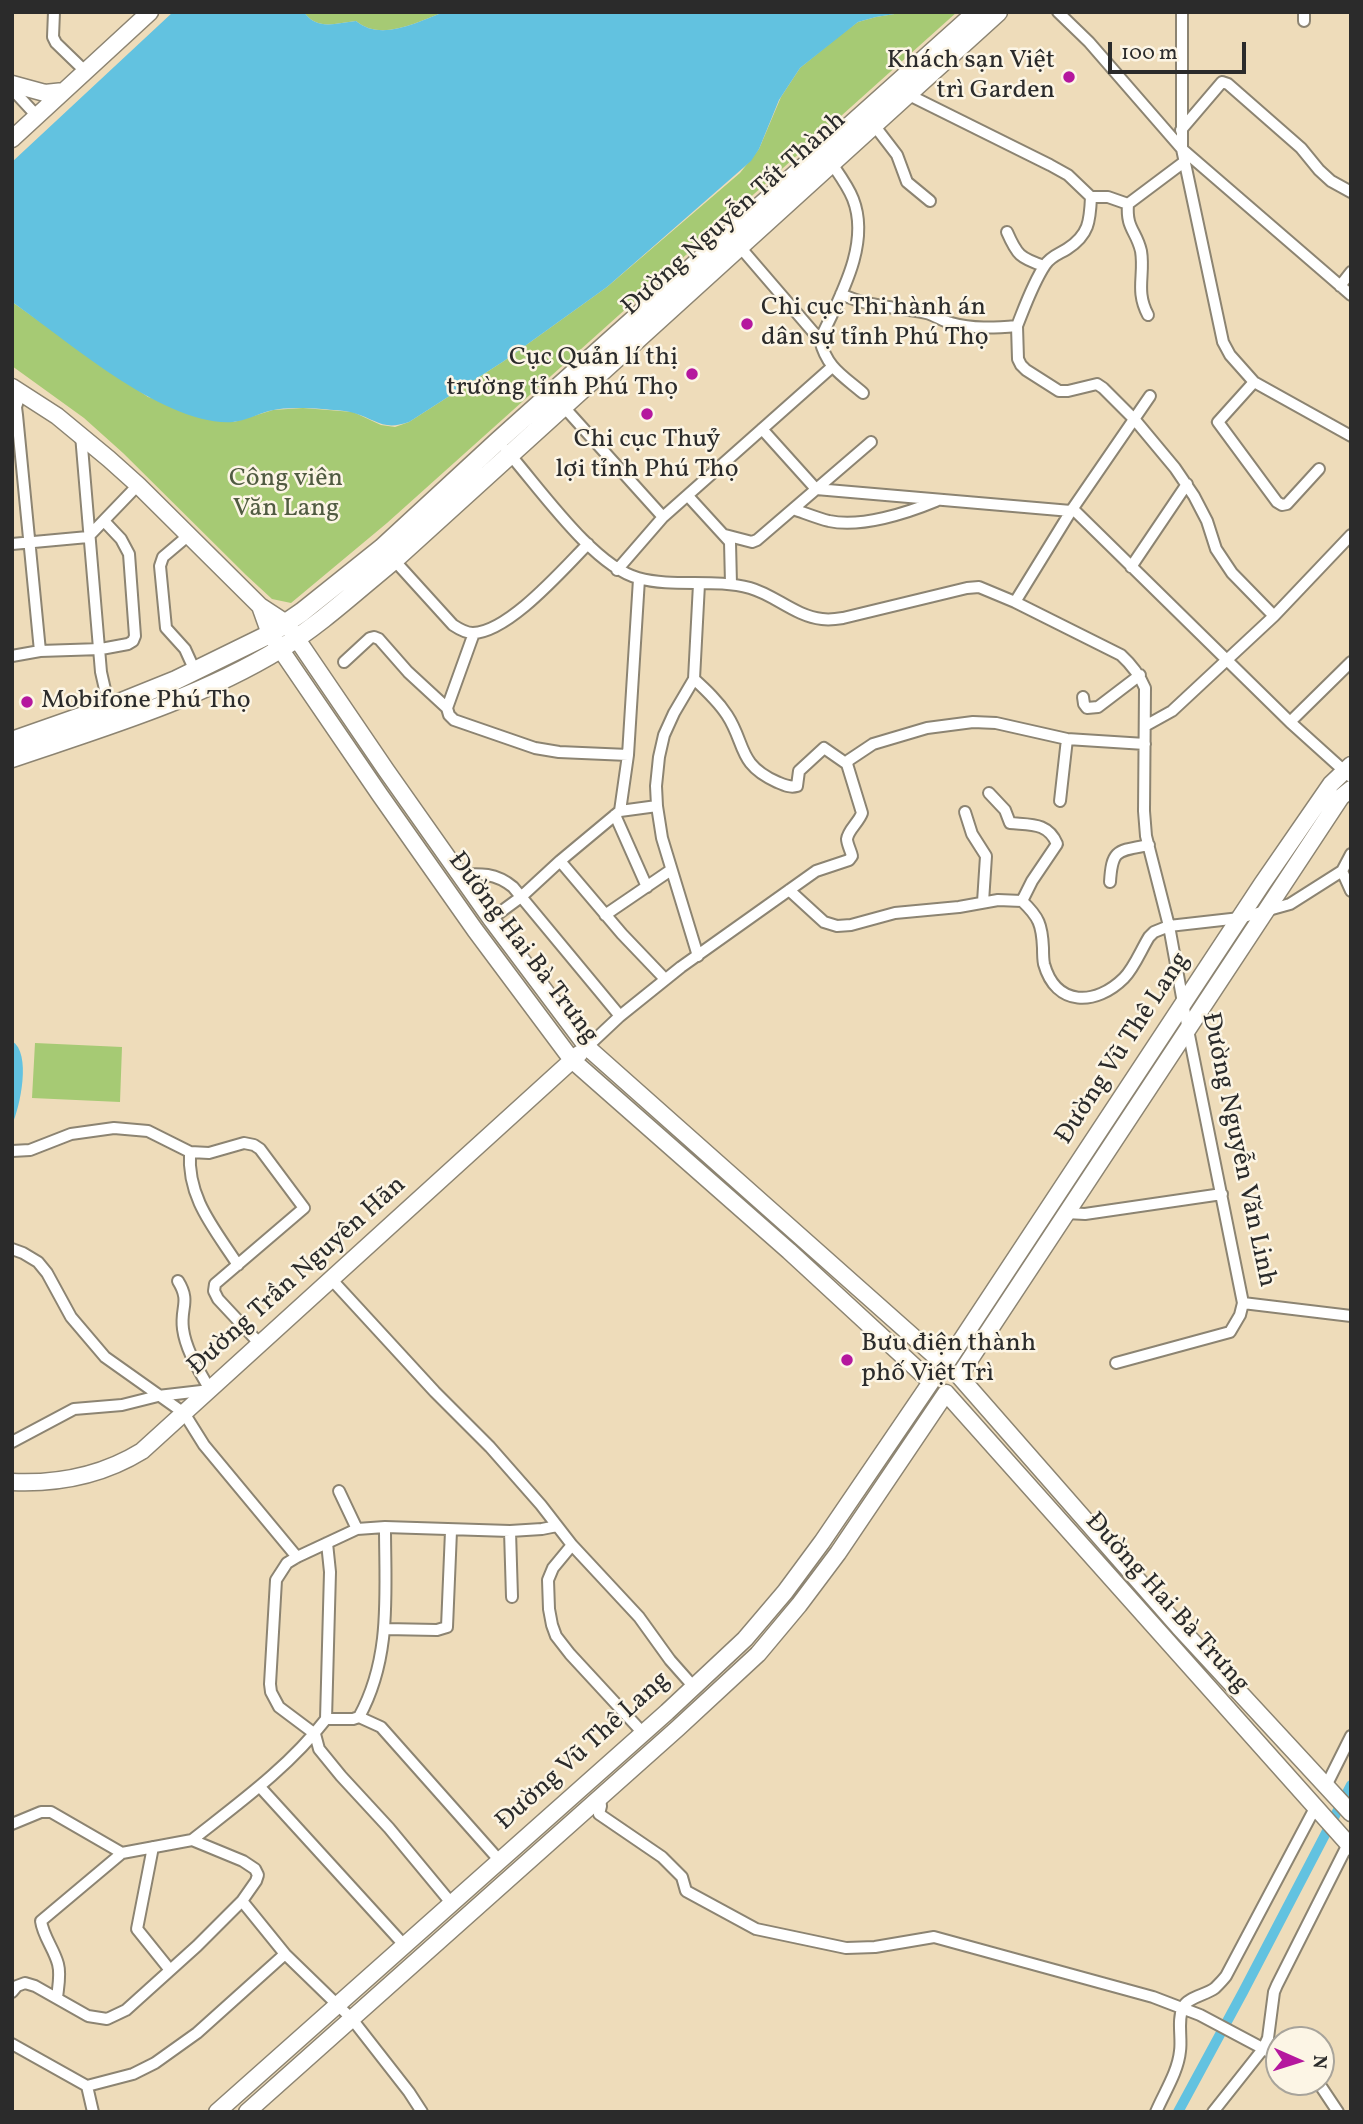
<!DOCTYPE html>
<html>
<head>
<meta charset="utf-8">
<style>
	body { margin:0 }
	#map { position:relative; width:1363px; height:2124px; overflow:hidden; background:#eedcba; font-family:Vollkorn,serif }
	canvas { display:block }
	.frame { position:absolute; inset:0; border:14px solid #2b2b2b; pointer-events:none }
	.north { position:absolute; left:1265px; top:2026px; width:70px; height:70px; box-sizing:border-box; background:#fcf5e5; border:2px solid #a8a49b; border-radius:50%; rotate:93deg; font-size:19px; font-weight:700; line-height:28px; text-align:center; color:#2b2b2b }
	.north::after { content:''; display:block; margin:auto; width:24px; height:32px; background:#b5179e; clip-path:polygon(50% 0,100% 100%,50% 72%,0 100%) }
	.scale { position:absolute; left:1108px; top:42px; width:138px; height:32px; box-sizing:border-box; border:4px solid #2b2b2b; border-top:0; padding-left:9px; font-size:21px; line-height:24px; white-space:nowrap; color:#2b2b2b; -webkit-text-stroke:5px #fcf5e5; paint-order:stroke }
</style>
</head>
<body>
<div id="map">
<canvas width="1363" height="2124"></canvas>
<div class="frame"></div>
<div class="north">N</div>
<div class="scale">100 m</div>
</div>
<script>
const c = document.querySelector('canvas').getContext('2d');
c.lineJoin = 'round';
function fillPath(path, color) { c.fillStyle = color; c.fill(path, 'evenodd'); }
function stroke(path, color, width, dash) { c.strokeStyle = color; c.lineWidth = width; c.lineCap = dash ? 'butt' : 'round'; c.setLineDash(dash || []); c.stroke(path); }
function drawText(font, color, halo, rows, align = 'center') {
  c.font = font + ' Vollkorn,serif'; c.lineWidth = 5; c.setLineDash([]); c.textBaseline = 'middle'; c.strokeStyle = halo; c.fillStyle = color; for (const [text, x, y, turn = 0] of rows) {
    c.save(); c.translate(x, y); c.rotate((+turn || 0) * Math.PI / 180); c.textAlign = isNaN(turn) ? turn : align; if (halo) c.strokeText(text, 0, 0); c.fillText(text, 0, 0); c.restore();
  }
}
const green = new Path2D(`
	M304 12H444C417 22 381 42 356 21 336 23 317 31 304 12Z
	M907 12H957L387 523 291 603 272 599 246 575 123 453 84 418 12 366V302L148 397 234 422 273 410 303 408 353 412 381 425 395 427 409 422 504 361 607 287 740 173 759 149 781 97 800 68 839 36 858 22 876 17Z
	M35 1043 122 1047 120 1102 32 1098Z`);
const water = new Path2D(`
	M173 12H304C317 31 336 23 356 21 381 42 417 22 444 12H907L876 17 858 22 800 68 779 100 759 149 751 161 607 287 504 361 409 422C383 431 377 420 354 413 344 410 332 410 322 409 305 408 286 407 269 411 258 414 245 421 233 422 165 427 67 340 12 302V162Z
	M12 1041C32 1053 20 1107 12 1125Z`);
const canal = new Path2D(`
	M1178 2112 1243 1992 1351 1785`);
const street = new Path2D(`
	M54 12 53 37 56 43 86 72
	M1058 12 1089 42 1182 149 1351 295
	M1182 12V149L1223 342 1230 355 1254 382 1351 436
	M1304 21V12
	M12 89 36 115
	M905 93 1050 165 1068 175 1091 197H1108L1128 204 1184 162
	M874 125 897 155 907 182 930 201
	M1181 130 1222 82 1228 84 1301 148 1319 170 1331 181 1351 192
	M1128 204C1126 229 1136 230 1141 251 1145 275 1135 291 1148 315
	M1007 232C1017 255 1020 258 1044 266
	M740 247 820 340C827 368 842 375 863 393
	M1340 286 1351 272
	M841 294C868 307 896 307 926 313 935 315 942 321 951 323 973 329 994 328 1017 326 1025 306 1033 283 1045 265 1051 256 1059 254 1067 249 1089 235 1090 221 1091 197
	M1017 326 1018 359 1021 365 1026 370 1059 391H1068L1097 384 1103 388 1135 420 1175 468 1194 496 1207 521 1216 549 1232 573 1274 616 1351 535
	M820 340C839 298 871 245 853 199 848 186 838 173 830 161
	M1254 382 1218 422 1277 502 1282 505 1287 504 1319 469
	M21 392 16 407 17 415 40 651
	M563 406 663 517
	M762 429 816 489 1071 511
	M81 435 101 672 109 707
	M506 450C538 486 593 566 638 578 674 588 714 578 750 588 775 595 795 616 822 619 829 620 837 619 843 618L967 588 979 587 1015 602 1121 655C1132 665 1139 674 1145 688L1144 811 1146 836 1169 926 1188 1030 1243 1303 1351 1316
	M688 496 730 542 731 584
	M793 509C805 513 817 518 829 521 861 528 907 513 936 501
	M1073 509 1290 722 1351 777
	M189 535 163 557 160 566 166 628 185 649 195 671
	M725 535 752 542 757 540 871 442
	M12 544 88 537 138 485
	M394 560 453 625C459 629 466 633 473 633 509 632 563 569 588 544
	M1131 567 1187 484
	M617 570 663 517 832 367
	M1015 602 1071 511 1150 396
	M474 633 447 708 449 715 454 720 535 748 559 752 628 755
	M12 656 40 651 101 649 128 644 133 641 135 636 129 554 121 539 104 521
	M344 662 370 638 374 637 379 639 408 672 447 708
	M694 679C706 690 718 701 727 715 746 744 737 764 777 782 784 785 790 788 797 786L799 771 824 748 847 764
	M1083 697 1084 704 1087 708 1098 707 1140 675
	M1290 722 1351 662
	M1145 726 1172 711 1274 616
	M989 793 1005 810 1010 823C1030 825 1048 822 1057 844L1032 881 1022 901
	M1060 801 1067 739
	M620 811 628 755 639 579
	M965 812 972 834 986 856 983 902
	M615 815 647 887
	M560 861 622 934 665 979
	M1342 871 1351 891
	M459 875C480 873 496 873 513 887L620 1016
	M1110 882C1112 849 1117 851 1149 845
	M789 890 824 922 837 926 851 925 895 913 959 907 998 900 1022 901C1039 917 1042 925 1043 948 1043 953 1043 959 1044 964 1056 1007 1096 1006 1124 978 1134 968 1141 950 1149 937L1154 932 1169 926 1240 918 1290 904 1342 871 1351 854
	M605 915 671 870
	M491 919 521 897 560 861 620 811 657 806
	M698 956 662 838 657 806 656 786 659 757 664 735 674 713 694 679 699 584
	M587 1047 620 1016 681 967 816 871 849 860 852 856C851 851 847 844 847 839 848 830 859 822 862 813L847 764 849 760 873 744 927 728 973 722 996 723 1067 739 1145 744
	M12 1151 30 1150 71 1134 114 1128 148 1131 190 1152 209 1153 244 1143 254 1145 260 1149 304 1208 215 1284 214 1291 218 1299 260 1344
	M190 1152C187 1198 214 1228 238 1265
	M1066 1213 1085 1214 1222 1194
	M12 1249 23 1253 38 1262 47 1273 71 1317 105 1357 184 1413 204 1445 297 1557
	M332 1280 435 1392 490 1447 541 1505 572 1545 639 1617 670 1660 693 1686
	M1116 1363 1230 1332 1240 1315 1243 1303
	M12 1442 74 1409 122 1405 158 1396 210 1390C199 1370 186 1351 183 1329 180 1307 191 1302 178 1281
	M339 1491 357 1529
	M510 1531 512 1597
	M572 1545 553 1568 548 1580 549 1609 552 1625 556 1636 570 1654 643 1733
	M385 1629 437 1630 447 1627 451 1531
	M359 1717C392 1657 385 1593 385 1527
	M326 1719H353L359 1717 381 1727 500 1861
	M1326 1786 1351 1736
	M260 1787 405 1946
	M600 1798 601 1806 599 1814 662 1857 682 1877 686 1891 756 1929 846 1948 875 1947 934 1937 1153 1997 1200 2015 1279 2057
	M12 1824 41 1812H51L122 1853
	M192 1840C239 1803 289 1767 326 1719L330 1572 327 1543
	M153 1847 137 1929 170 1970
	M242 1901 285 1954
	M452 1904 389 1828 341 1776 319 1749 315 1734 279 1707 271 1692 270 1684 276 1580 287 1563 297 1557 357 1529 385 1527 510 1531 542 1529 557 1526
	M12 1992 17 1986 25 1983 35 1986 88 2016 107 2019 126 2010 197 1946 242 1901 256 1881 258 1875 255 1869 243 1861 192 1840 122 1853 41 1921C43 1936 54 1949 58 1964 61 1975 58 1987 57 1998
	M12 2044 87 2086 133 2074 155 2063 197 2033 285 1954 352 2019 409 2092 422 2112
	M1316 2082 1322 2088 1338 2112
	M87 2086 93 2112
	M1156 2112C1164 2093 1178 2072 1180 2051 1182 2038 1177 2020 1183 2007 1188 1997 1206 1995 1215 1988 1219 1984 1223 1980 1226 1976L1315 1808
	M1213 2112 1263 2049 1268 2038 1274 1992 1277 1985 1348 1844`);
const secondary = new Path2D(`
	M12 84 45 93 64 91
	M12 139 150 12
	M12 387 57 416 109 459 138 485 260 606 286 623 386 770 491 919 587 1047 945 1365 1262 884 1331 784 1351 765
	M1351 789 1341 797 959 1376 1179 1627 1351 1813
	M12 1482C57 1484 103 1475 142 1451L579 1054
	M217 2112 667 1712 745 1639 785 1592 822 1542 931 1382 789 1251 572 1060 475 930 380 795 270 634 260 606
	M247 2112 678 1728 758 1654 799 1605 838 1553 946 1393 1351 1847`);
const primary = new Path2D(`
	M12 741 109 707 176 680 270 634 302 612 382 548 498 441 977 12
	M12 758C103 727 198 699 280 649 321 624 357 590 394 560L998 12`);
const markers = [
	[1069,77,7,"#b5179e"],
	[747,324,7,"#b5179e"],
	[692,374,7,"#b5179e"],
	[647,414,7,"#b5179e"],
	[27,702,7,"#b5179e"],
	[847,1360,7,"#b5179e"]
];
const poiNames = [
	["Khách sạn Việt",1055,62,"right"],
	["trì Garden",1055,92,"right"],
	["Chi cục Thi hành án",761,309],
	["dân sự tỉnh Phú Thọ",761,339],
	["Cục Quản lí thị",678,359,"right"],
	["trường tỉnh Phú Thọ",678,389,"right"],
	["Chi cục Thuỷ",647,441,"center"],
	["lợi tỉnh Phú Thọ",647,471,"center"],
	["Mobifone Phú Thọ",41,702],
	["Bưu điện thành",861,1345],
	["phố Việt Trì",861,1375]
];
const streetNames = [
	["Đường Nguyễn Tất Thành",735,215,-42],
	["Đường Hai Bà Trưng",522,949,53],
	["Đường Vũ Thê Lang",1124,1049,-57],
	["Đường Nguyễn Văn Linh",1237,1150,78],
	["Đường Trần Nguyên Hãn",298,1277,-42],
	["Đường Hai Bà Trưng",1166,1604,48],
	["Đường Vũ Thê Lang",584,1752,-42]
];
const parkNames = [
	["Công viên",286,480],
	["Văn Lang",286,510]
];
fillPath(green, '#a6ca74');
fillPath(water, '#62c2e0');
stroke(canal, '#62c2e0', 10);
stroke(street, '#8c8472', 14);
stroke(secondary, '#8c8472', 19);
stroke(primary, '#8c8472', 21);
stroke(street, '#fff', 10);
stroke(secondary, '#fff', 16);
stroke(primary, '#fff', 18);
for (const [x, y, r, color] of markers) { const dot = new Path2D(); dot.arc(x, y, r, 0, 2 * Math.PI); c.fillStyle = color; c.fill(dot); stroke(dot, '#fcf5e5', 2.5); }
drawText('26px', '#2b2b2b', '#fcf5e5', poiNames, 'left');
drawText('26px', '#2b2b2b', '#fcf5e5', streetNames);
drawText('26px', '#505b41', '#fcf5e5', parkNames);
</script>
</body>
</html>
